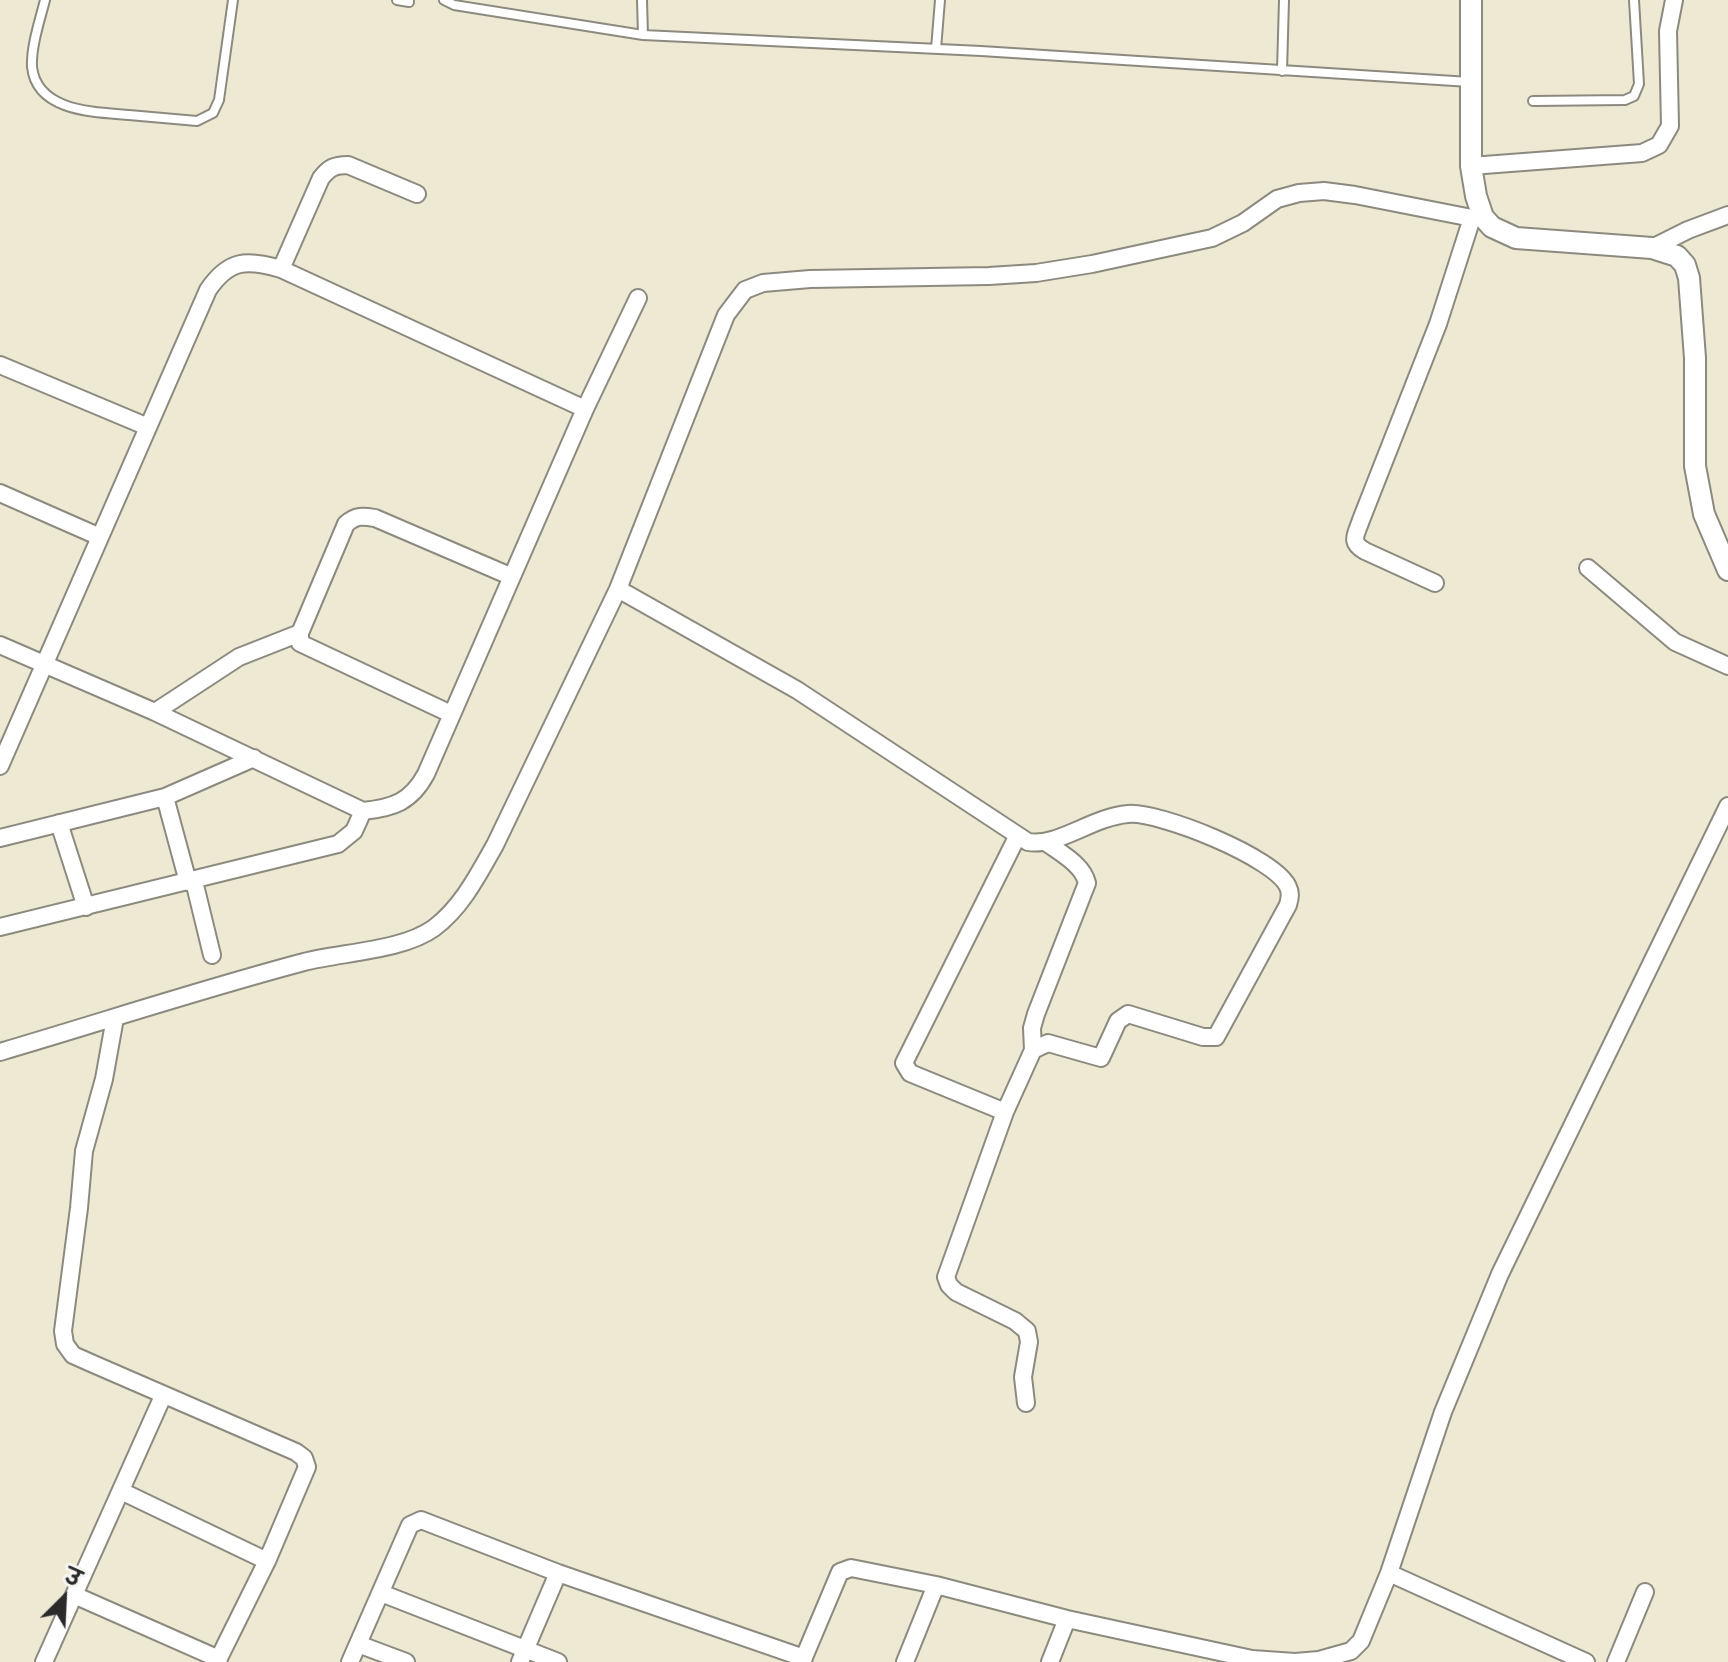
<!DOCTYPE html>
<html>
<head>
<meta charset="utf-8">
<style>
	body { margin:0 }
	#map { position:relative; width:1728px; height:1662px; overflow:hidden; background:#eee9d3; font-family:"Playpen Sans","Playpen Sans Deva",sans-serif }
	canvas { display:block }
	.north { position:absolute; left:24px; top:1558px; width:80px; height:80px; -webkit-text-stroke:6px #f6f6f2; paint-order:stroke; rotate:24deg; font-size:22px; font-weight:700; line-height:32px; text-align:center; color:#2b2b2b }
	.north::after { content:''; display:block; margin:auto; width:28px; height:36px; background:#2b2b2b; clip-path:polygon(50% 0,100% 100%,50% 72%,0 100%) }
</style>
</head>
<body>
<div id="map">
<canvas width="1728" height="1662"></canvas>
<div class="north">उ</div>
</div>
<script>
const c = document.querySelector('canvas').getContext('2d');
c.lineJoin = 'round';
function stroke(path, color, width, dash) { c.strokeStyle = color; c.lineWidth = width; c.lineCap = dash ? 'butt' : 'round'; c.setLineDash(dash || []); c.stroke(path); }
const service = new Path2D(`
	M45 0C40 20 31 46 32 67 37 112 95 112 129 115 151 117 174 119 197 121L213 113 219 100 233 0
	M397 0 409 2
	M444 0 454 5 643 35 981 51 1470 82
	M642 0 643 35
	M936 49 940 0
	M1282 71 1284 0
	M1533 101 1625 100 1634 96 1639 84 1634 0`);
const minor = new Path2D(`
	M1471 166 1642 153 1659 145 1670 126 1668 31 1674 0
	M1652 248 1688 230 1728 215
	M281 269 321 178C329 168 334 165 348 165L417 194
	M0 365 148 427
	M0 493 100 537
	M1588 568 1675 642 1728 666
	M1435 583 1365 551C1349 542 1356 535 1361 520L1438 324 1472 218
	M618 589 797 690 1028 842C1058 847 1092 817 1128 814 1159 811 1276 858 1288 887 1291 893 1290 898 1288 905L1216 1037H1203L1128 1014 1118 1021 1101 1058 1048 1043 1033 1050 1005 1112 946 1277 949 1285 956 1292 1015 1321 1027 1331 1029 1342 1023 1377 1026 1403
	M0 645 155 712 363 811C393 808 411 802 426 774L585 409 638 298
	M155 712 239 657 300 633
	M451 714 300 643V633L346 524C356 515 363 516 375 518L510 576
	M0 766 208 290C229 259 247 259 281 269L585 409
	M165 797 188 882
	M59 823 86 907
	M0 838 165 797 254 758
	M194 881 212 955
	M0 927 338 844 354 831 363 811
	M115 1018 104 1079 84 1151 79 1208 63 1331 65 1344 73 1355 91 1363 296 1452 304 1458 307 1467 267 1561 217 1662
	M1033 1050 1032 1028 1036 1014 1087 883C1083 865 1062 854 1047 843
	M0 1052C102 1022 202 989 304 962 343 952 402 951 434 928 462 907 478 875 495 845L618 589 726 315 745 290 763 283 810 279 989 276 1036 273 1092 264 1212 238 1243 223 1277 199 1299 193 1324 191 1355 195 1472 218 1483 217
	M1005 1112 910 1073 904 1063 1017 837
	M121 1491 267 1561
	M1389 1573 1586 1662
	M381 1593 558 1662
	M74 1595 219 1659
	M358 1644 406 1662
	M44 1662 163 1396
	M350 1662 410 1525 421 1520 558 1573 804 1658
	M520 1662 558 1573
	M802 1662 840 1572 851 1568 936 1585
	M905 1662 936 1585 1067 1619 1252 1659 1295 1662 1319 1660 1351 1651 1361 1641 1389 1573 1443 1412 1500 1274 1728 806
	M1050 1662 1067 1619
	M1616 1662 1645 1592`);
const tertiary = new Path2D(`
	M1471 0V166L1476 196 1483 217 1492 227 1516 238 1652 248 1677 256 1685 265 1689 278 1695 358V466L1704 514 1728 570`);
stroke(service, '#8c8a7f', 12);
stroke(minor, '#8c8a7f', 20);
stroke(tertiary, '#8c8a7f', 24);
stroke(service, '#fff', 8);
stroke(minor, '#fff', 16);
stroke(tertiary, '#fff', 20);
</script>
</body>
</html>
